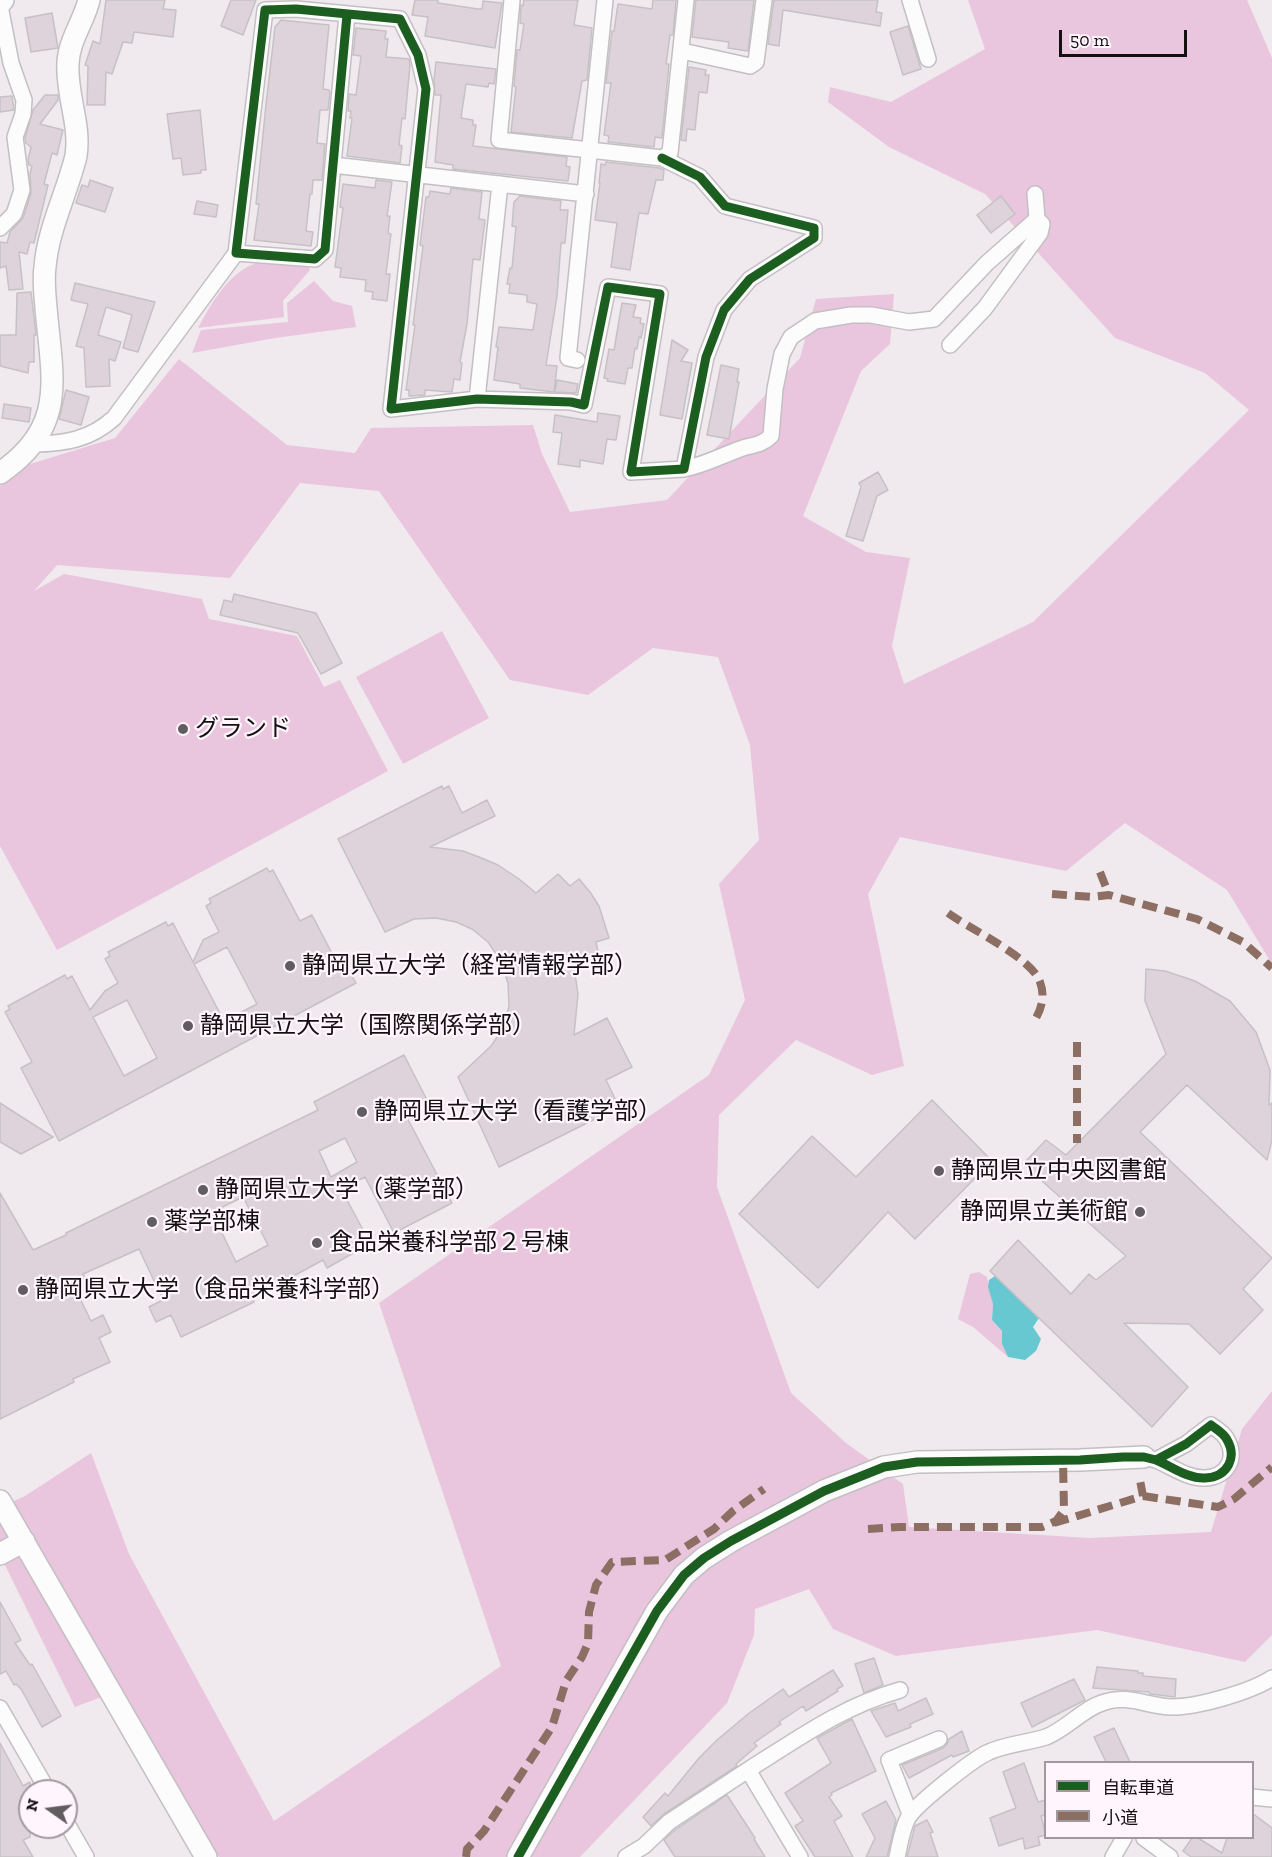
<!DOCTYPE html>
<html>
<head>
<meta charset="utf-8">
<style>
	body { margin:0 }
	#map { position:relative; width:1272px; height:1857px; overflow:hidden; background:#f0eaee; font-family:"Zilla Slab","Noto Sans JP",serif }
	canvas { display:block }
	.legend { position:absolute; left:1044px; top:1761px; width:210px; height:78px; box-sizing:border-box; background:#fff5fc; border:2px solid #a1999e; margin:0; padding:8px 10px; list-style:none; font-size:18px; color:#141012 }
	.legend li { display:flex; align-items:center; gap:12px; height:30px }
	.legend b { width:30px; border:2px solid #a1999e }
	.north { position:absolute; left:18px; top:1779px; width:60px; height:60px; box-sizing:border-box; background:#fff5fc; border:2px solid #a1999e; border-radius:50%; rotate:284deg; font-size:16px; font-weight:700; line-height:24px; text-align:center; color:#141012 }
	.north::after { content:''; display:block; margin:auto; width:21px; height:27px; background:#615c5f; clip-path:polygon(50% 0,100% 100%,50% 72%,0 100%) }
	.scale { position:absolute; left:1059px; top:30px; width:128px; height:27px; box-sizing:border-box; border:3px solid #141012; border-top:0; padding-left:8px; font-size:18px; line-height:21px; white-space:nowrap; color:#141012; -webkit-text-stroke:4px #fff5fc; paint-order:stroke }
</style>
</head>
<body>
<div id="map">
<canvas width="1272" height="1857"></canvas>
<ul class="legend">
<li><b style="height:8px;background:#1b5e20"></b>自転車道</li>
<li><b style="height:8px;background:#8d6e63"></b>小道</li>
</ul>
<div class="north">N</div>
<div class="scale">50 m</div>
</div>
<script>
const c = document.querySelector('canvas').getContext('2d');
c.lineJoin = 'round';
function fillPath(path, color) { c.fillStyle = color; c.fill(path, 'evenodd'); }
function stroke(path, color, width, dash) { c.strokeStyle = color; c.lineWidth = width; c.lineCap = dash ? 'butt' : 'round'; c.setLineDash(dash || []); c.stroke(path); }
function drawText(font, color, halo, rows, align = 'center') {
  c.font = font + ' "Zilla Slab","Noto Sans JP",serif'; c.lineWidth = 4.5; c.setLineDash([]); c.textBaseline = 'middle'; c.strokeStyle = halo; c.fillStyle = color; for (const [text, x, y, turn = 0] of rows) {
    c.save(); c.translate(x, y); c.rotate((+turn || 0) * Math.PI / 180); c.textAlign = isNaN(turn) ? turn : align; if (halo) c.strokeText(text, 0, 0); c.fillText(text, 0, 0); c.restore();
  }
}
const green = new Path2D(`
	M968 0H1247L1272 58V964L1227 890 1125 823 1066 871 900 837 868 894 904 1066 872 1075 796 1040 719 1115 717 1187 791 1393 846 1443 903 1484 909 1527 1090 1538 1211 1532 1242 1429 1272 1391V1635L1245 1662 1097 1630 896 1656 833 1629 809 1589 755 1609 754 1635 727 1703 580 1857H219L120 1690 75 1707 0 1555V1507L25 1496 91 1453 129 1554 274 1821 501 1666 379 1303 709 1075 745 1000 719 884 759 840 750 745 718 657 653 648 588 695 510 680 379 491 300 483 230 578 57 565 34 591 64 574 202 599 209 619 297 636 324 687 340 680 388 771 57 950 0 846V486L30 464 115 438 179 359 287 445 355 453 371 428 533 425 542 454 570 512 667 500 800 358 816 299 894 294 890 344 861 371 803 516 866 552 910 558 892 646 904 684 1033 622 1249 410 1205 373 1115 338 985 194 889 147 828 102 830 87 891 102 985 49Z
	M267 261 308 266 310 270 283 301 284 317 198 328C213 301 233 264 267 261Z
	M314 281 333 301 352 306 356 327 275 338 192 353 201 330 288 322 287 303Z
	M442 631 489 718 403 764 356 677Z
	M979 1272 987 1277 993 1304 992 1320 1002 1331V1344L1008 1357 973 1327 958 1319 970 1274Z`);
const water = new Path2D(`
	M995 1276 1039 1318 1033 1327 1041 1339 1036 1351 1025 1360 1008 1357 1002 1344V1331L992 1320 993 1304 988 1287 989 1280Z`);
const building = new Path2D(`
	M106 0H165L163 9 176 10 173 37 134 32 132 43 123 42 112 74 106 72 105 105H87L88 66 85 65 93 41 100 44Z
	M231 0H256L243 35 221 26Z
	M415 0H438V3L478 9H482L483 1 502 3 495 48 425 36 428 17 412 15Z
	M524 0H578L574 25 592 28 587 80 582 81 572 138 511 132 516 87 514 86 517 50H520L524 24 520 23 521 5 523 6Z
	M653 0H676L673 35H670L666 64H669L662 138 655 137 654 147 608 142 609 136 604 135 611 83H606L612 31H614L618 4 652 9Z
	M696 0H754L748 51 728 48 729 42 692 37Z
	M774 0H878L876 12 882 13 880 26 783 10 779 46 768 44Z
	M52 13 58 48 31 52 25 18Z
	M281 20 329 25 323 89 329 90 330 92 328 110H320L317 143 325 144 322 180H313L312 194H310L306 231 313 232 311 246 254 240 259 204H256L266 105 275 27Z
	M908 26 921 69 903 75 890 32Z
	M356 28 386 31 385 39H388L386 57 409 59 410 65 405 119 402 118 399 145 402 146 400 163 347 156 352 118H350L351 111H348L349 94 356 95 361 56 353 55Z
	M436 62 496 69 494 84 489 83 488 87 466 84 461 118 473 120V125H476L473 146 567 157 566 166 570 167 568 181 453 169V165L435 162 441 95H435L434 80Z
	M689 67 706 70 705 75H709L707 93 699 92 695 130 687 129 686 141 681 140Z
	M45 95H58V100L40 124 63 130 57 155 52 153 44 184 48 185 34 243 30 242 27 254 19 252 23 289 9 290 6 266 0 268V242L7 243 10 232 23 218 31 193 30 174 32 166 29 165 28 160 31 147 26 143 25 138 33 110Z
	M12 96 14 110 0 112V97Z
	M200 110 206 170H201V173L183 175 181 158 173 159 167 114Z
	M606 162 659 168 664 170 663 180H656L648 214 639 213 630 270 611 267 617 223 595 220 600 183H599L601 164 605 165Z
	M90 180 113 188 105 212 76 203 82 185 88 187Z
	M376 180 392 182 387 216H390L388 233 391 234 386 274H390L387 301 372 299 373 292 365 291 366 280 340 277 341 268 335 267 343 208 340 207 343 184 375 188Z
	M451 188 482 192 479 219 485 220 480 260 473 259 467 324 460 362 462 363 460 380 454 379 452 392 425 390V395L409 396V390H406L415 325H413L423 246 420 245 426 197H429L430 191 450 194Z
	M520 196 561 201 560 210H568L565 243H561L557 296 546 365 557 366 554 392 520 388V384L494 380 498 347H496L499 327 533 330 537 304 527 302V295L509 293 510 284H507L510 268H512L516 227 512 226 514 202Z
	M1001 196 1015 214 991 233 977 215Z
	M197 201 218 205 216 217 194 214Z
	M75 283 155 302 138 352 123 348 132 315 106 307 98 335 121 342 115 361 109 359 110 386 86 387 84 348 76 346 88 304 71 300Z
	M31 292 36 335H34V362H29L28 373 0 366V335H16L17 293Z
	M622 303 636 305 633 317 641 318 640 323 644 324 641 338 639 337 637 349 635 348 632 368H628L625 384 607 381 608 379 604 378 609 349 614 350Z
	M672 340 688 350 681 361 692 363 682 419 660 415Z
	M721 365 739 369 737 382H739L729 439 707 435Z
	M557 380 578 384 576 393 555 392Z
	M66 390 89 397 81 425 59 419Z
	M4 404 31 408 29 422 2 418Z
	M598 413 620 416 616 440 607 439 603 464 580 460V467L558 464 562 433 553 432 555 415 597 422Z
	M878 472 888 490 877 496 863 541 846 536 861 487 859 483Z
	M234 594 316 613 342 663 321 674 298 633 220 615 224 600 232 602Z
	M442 786 443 789 449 786 462 813 487 800 495 816 430 847 463 851 479 857 498 865 519 879 536 893 558 874 570 886 579 879 590 892 599 906 609 938 596 942 600 961 574 967 578 994 574 1035 607 1018 632 1067 606 1080 619 1107 499 1167 458 1077 491 1046 502 1030 509 1006 508 983 501 961 488 942 472 929 456 922 436 918 414 919 385 932 338 839Z
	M267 868 269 872 273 870 300 921 312 915 337 963 351 955 359 972 352 976 356 983 59 1141 21 1068 32 1062 5 1012 10 1009 8 1006 65 975 67 979 72 976 90 1010 105 991 118 983 105 959 110 956 108 952 166 922 168 926 173 923 193 962 203 940 219 932 206 906 211 903 209 899ZM227 947 257 1004 224 1021 194 964ZM127 1000 157 1058 124 1076 93 1017Z
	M1146 969 1165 971 1195 981 1230 1001 1256 1032 1270 1070 1269 1105 1272 1103V1140L1267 1160 1187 1085 1140 1132 1272 1258 1243 1289 1263 1310 1220 1354 1189 1324 1124 1323 1188 1387 1152 1427 990 1271 1018 1240 1071 1294 1089 1274 1096 1280 1126 1256 1023 1164 1046 1140 1066 1155 1166 1054 1145 1001Z
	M404 1055 427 1100 404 1112 452 1203 394 1233 365 1177 341 1189 368 1239 354 1247 357 1251 327 1268 323 1260 253 1298 254 1302 181 1337 171 1315 156 1322 149 1307 163 1300 139 1249 83 1274 85 1278 73 1284 91 1321 103 1315 111 1332 99 1338 110 1362 73 1379 74 1382 0 1419V1193L33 1250 66 1235V1233L318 1110 314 1102ZM345 1138 357 1162 331 1177 319 1151ZM243 1197 268 1245 236 1262 212 1212Z
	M932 1100 992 1161 915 1239 888 1212 818 1288 739 1214 812 1136 856 1177Z
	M0 1103 53 1137 21 1154 0 1142Z
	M0 1602 21 1640 15 1643 30 1665 32 1664 61 1716 42 1727 21 1689 16 1684 14 1685 6 1671 0 1674Z
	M874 1658 883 1685 864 1693 855 1664Z
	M1097 1667 1138 1671V1673H1143V1676L1176 1679 1175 1697 1150 1694 1149 1692 1093 1688Z
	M833 1670 843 1686 837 1689 838 1691 806 1711 803 1706 779 1722 781 1724 754 1743 757 1746 736 1764 737 1766 664 1814 651 1826 643 1817 665 1793 668 1796 699 1758 717 1740 748 1714 783 1689 789 1697Z
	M1074 1679 1085 1700 1032 1727 1021 1703Z
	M926 1698 933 1714 910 1724 911 1727 886 1737 871 1711 895 1703 898 1711Z
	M852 1719 876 1771 831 1793 832 1795 829 1797 842 1816 834 1821 853 1857H815L795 1826 803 1821 785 1793 831 1763 817 1738Z
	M1114 1728 1130 1762H1106L1094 1737Z
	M962 1731 969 1751 953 1757 952 1755 909 1778 902 1765 943 1748 947 1744 949 1739Z
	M0 1743 23 1786 30 1782V1837L23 1840 33 1857H0Z
	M1024 1763 1038 1802 1046 1800V1815L1041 1816 1046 1835 1038 1837 1040 1845 1025 1849 1023 1838 999 1846 990 1818 1016 1808 1003 1772Z
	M727 1795 755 1838 754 1839 765 1857H675L664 1840 675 1830Z
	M886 1801 896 1820 887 1857H866L875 1838 862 1814Z
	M1252 1813 1272 1828V1857H1191L1183 1851 1192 1838H1198L1222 1853 1227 1838H1252Z
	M927 1820 933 1832 930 1833 938 1857H907L915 1826Z`);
const street = new Path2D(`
	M512 0 499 140 662 158 670 153 686 0
	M910 0 928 59
	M0 6 11 63 24 100 23 114 15 137 22 190 14 214 0 228
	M347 15 325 250 315 259 236 253 265 10 296 9 400 19 418 55 426 89 391 409 477 399 571 402 584 405 608 287 660 294 631 472 684 469 706 357 724 310 750 279 814 238V228L725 206 700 177 662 158
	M682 51 750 66 756 62 764 0
	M333 165 586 194
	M950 345 985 308 1040 233 1042 224 1037 219 1035 194
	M577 360 568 358 605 0
	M477 399 500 184
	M34 444C65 444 91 439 114 418L236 253
	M684 469C704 465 721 456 740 449 752 445 762 445 771 436L775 389 782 354 791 337 815 321 851 315H871L909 322 934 319 987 263 1037 219
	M1144 1457 1156 1460 1186 1444 1211 1425C1216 1429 1222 1432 1226 1438 1238 1457 1228 1477 1205 1478 1188 1479 1171 1466 1156 1460
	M0 1708 48 1791
	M748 1770C799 1738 841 1707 900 1690
	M1252 1797 1272 1799
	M910 1814 889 1760 939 1739
	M66 1822 86 1857
	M1144 1838 1170 1857
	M626 1857 644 1846 669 1822 748 1770 800 1857
	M897 1857C900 1844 902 1829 908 1818 915 1805 974 1758 989 1752 1007 1744 1027 1743 1046 1737 1067 1729 1083 1708 1105 1702 1128 1694 1149 1707 1172 1707 1197 1707 1251 1692 1272 1678
	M1113 1857 1124 1838`);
const secondary = new Path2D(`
	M0 3 3 0
	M0 473C68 427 52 378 46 308 45 295 43 280 45 267 48 229 67 193 76 156 81 124 66 95 68 63 69 40 84 21 89 0
	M0 1501 206 1857
	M0 1554 24 1541
	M518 1857 657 1611 684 1575 704 1558 731 1541 824 1491 884 1467 917 1462 1080 1460 1144 1457`);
const quiet = new Path2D(`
	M1100 872 1109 895
	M1052 894 1092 897 1109 895 1197 919 1243 942 1272 968
	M948 913C970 929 1032 958 1040 982 1045 995 1042 1007 1036 1018
	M1077 1042V1143
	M1143 1496 1218 1507 1234 1499 1272 1467
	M1054 1523 1143 1496 1139 1475
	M868 1529 900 1527H1042L1056 1521 1064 1510 1063 1460
	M466 1857 467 1849 484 1831 552 1727 566 1681 582 1657 588 1643 589 1612 596 1585 612 1562 665 1560 714 1529 733 1511 764 1489`);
const cycleway = new Path2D(`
	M347 15 325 250 315 259 236 253 265 10 296 9 400 19 418 55 426 89 391 409 477 399 571 402 584 405 608 287 660 294 631 472 684 469 706 357 724 310 750 279 814 238V228L725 206 700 177 662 158
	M518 1857 657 1611 684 1575 704 1558 731 1541 824 1491 884 1467 917 1462 1080 1460 1123 1457H1144L1156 1460 1186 1444 1211 1425C1216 1429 1222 1432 1226 1438 1238 1457 1228 1477 1205 1478 1188 1479 1171 1466 1156 1460`);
const markers = [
	[183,729,6,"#615c5f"],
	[290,966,6,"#615c5f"],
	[188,1026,6,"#615c5f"],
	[362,1112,6,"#615c5f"],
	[939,1171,6,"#615c5f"],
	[203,1190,6,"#615c5f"],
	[1140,1212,6,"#615c5f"],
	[152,1222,6,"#615c5f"],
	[317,1243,6,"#615c5f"],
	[23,1290,6,"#615c5f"]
];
const poiNames = [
	["グランド",195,729],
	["静岡県立大学（経営情報学部）",302,966],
	["静岡県立大学（国際関係学部）",200,1026],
	["静岡県立大学（看護学部）",374,1112],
	["静岡県立中央図書館",951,1171],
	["静岡県立大学（薬学部）",215,1190],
	["静岡県立美術館",1128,1212,"right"],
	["薬学部棟",164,1222],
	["食品栄養科学部２号棟",329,1243],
	["静岡県立大学（食品栄養科学部）",35,1290]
];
fillPath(green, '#e9c5de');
fillPath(water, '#68c8d2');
fillPath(building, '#ded3da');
stroke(building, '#c6c1c4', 1.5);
stroke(street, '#c3bfc2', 18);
stroke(secondary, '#c3bfc2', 24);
stroke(street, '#fdfcfc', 15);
stroke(secondary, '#fdfcfc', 21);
stroke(quiet, '#8d6e63', 8, [15, 8]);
stroke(cycleway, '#1b5e20', 9);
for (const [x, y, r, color] of markers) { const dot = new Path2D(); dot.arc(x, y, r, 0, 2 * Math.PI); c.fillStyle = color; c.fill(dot); stroke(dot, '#fff5fc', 2); }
drawText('24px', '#141012', '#fff5fc', poiNames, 'left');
</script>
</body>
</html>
